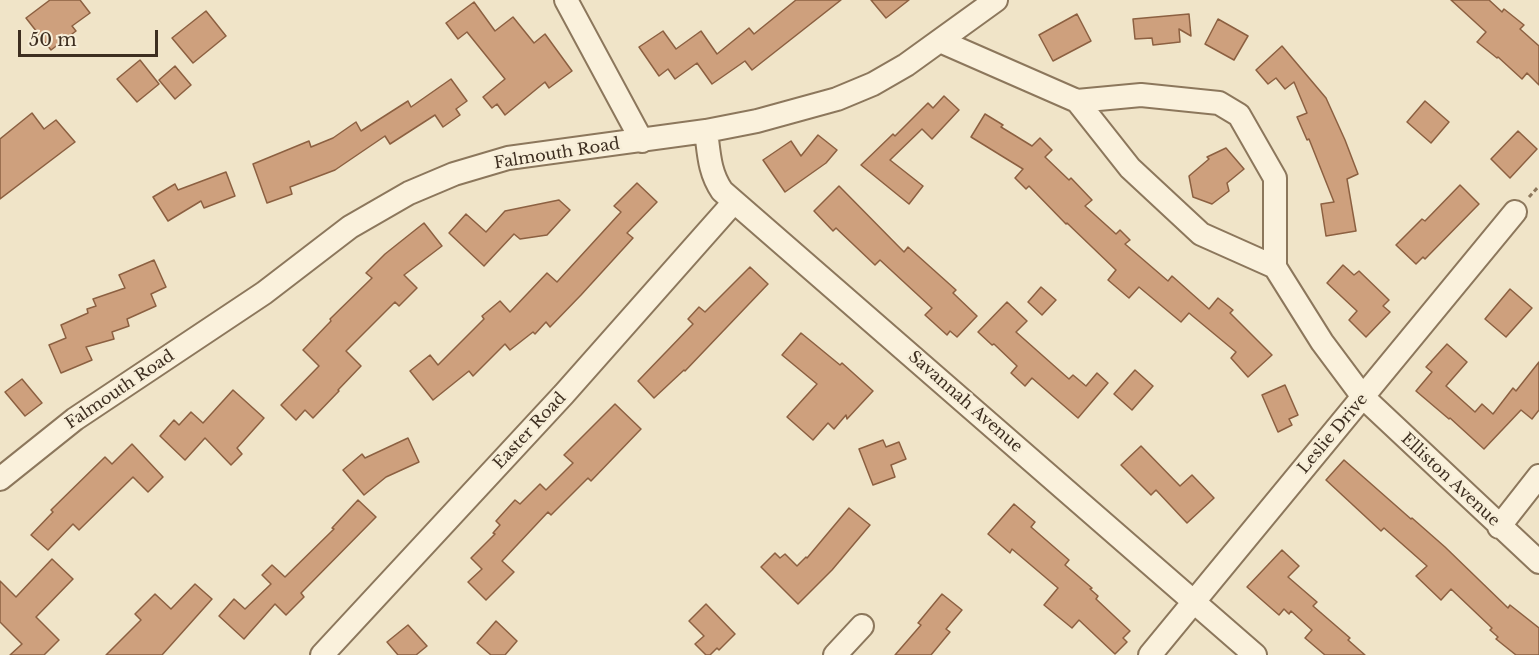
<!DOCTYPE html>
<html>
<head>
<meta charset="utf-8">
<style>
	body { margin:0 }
	#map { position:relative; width:1539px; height:655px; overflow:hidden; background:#f0e4c8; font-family:"Libre Baskerville",serif }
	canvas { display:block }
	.scale { position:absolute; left:18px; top:30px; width:140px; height:27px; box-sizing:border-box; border:3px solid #3d2e20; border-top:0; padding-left:8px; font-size:18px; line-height:21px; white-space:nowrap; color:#3d2e20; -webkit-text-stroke:4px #f7eed8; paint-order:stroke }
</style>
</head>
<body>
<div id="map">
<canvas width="1539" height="655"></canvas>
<div class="scale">50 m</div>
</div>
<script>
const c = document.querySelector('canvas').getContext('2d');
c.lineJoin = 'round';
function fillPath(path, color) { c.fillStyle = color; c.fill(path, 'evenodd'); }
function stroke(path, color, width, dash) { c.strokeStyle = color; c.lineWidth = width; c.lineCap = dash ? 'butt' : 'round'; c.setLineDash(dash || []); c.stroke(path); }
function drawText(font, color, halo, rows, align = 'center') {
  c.font = font + ' "Libre Baskerville",serif'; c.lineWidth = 5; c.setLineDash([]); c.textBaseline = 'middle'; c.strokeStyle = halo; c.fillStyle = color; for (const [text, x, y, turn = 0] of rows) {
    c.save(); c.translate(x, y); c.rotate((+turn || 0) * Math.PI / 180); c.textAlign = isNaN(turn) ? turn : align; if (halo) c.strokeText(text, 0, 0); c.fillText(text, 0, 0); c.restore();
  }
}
const building = new Path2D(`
	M50 0H80L90 13 72 26 76 31 51 50 26 18Z
	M796 0H841L752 70 745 61 712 84 697 63 675 79 668 69 659 76 639 47 663 31 676 49 701 31 717 54 749 28 754 34Z
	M871 0H909L886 18Z
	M1451 0H1489L1502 12 1504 9 1524 25 1520 29 1539 46V85L1527 73 1522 79 1498 57 1497 58 1477 42 1486 32Z
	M474 2 495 31 513 17 534 43 545 34 572 71 549 88 545 82 505 115 497 104 492 108 483 97 505 79 467 32 458 39 446 23Z
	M206 11 226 36 193 63 172 38Z
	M1077 14 1091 41 1053 61 1039 35Z
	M1189 14 1191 36 1179 29 1180 42 1153 45 1152 38 1135 39 1133 19Z
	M1218 19 1248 36 1234 60 1205 44Z
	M1282 46 1326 98 1345 140 1358 174 1347 179 1356 231 1326 236 1321 204 1334 202 1309 139 1307 140 1297 117 1307 113 1294 82 1285 89 1276 78 1268 84 1256 70Z
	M140 60 159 84 137 102 117 79Z
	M175 66 191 85 175 99 159 80Z
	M451 79 467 101 456 109 460 115 443 127 435 115 390 144 385 136 335 170 290 187 292 194 267 203 253 164 309 141 311 147 333 138 356 122 361 131 408 101 411 107Z
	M944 96 959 110 932 139 922 129 890 160 923 186 909 204 861 165 893 134 895 136 928 103 933 108Z
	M1425 101 1449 122 1431 143 1407 122Z
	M32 113 44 129 56 120 75 142 0 199V139Z
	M985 114 1003 125 1001 127 1032 146 1040 138 1052 150 1045 157 1069 180 1071 178 1092 200 1085 206 1116 234 1120 230 1130 240 1125 244 1168 281 1172 276 1209 309 1218 298 1233 310 1230 313 1272 355 1248 377 1231 358 1236 352 1189 313 1181 322 1139 287 1129 298 1108 280 1116 270 1067 223 1066 224 1029 186 1026 189 1015 178 1023 169 971 137Z
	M1518 131 1537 149 1510 178 1491 159Z
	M818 135 837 150 826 163 785 192 763 160 791 141 801 156Z
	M1226 148 1244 169 1227 183 1229 191 1212 204 1193 197 1189 176 1209 159 1207 157Z
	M226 172 235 196 204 208 201 201 168 221 153 197 175 184 178 190Z
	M637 183 657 202 627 233 633 238 581 295 550 327 546 322 535 334 533 332 510 350 505 344 473 376 469 371 433 400 410 371 430 355 438 365 484 319 482 316 500 301 510 312 547 273 557 282 621 212 614 206Z
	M1460 185 1479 204 1425 259 1423 257 1416 264 1396 245 1422 219 1425 221Z
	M839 186 904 252 908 247 956 290 953 293 977 316 957 337 950 331 947 335 925 315 932 308 880 260 875 265 836 228 833 231 814 211Z
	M559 200 570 210 547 235 520 239 514 234 484 266 449 233 466 214 486 232 505 211Z
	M424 223 442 246 404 275 417 288 399 306 395 302 346 351 361 366 338 390 339 391 313 418 305 410 296 420 281 405 319 366 303 350 331 321 330 319 372 278 366 273 385 254Z
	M154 260 166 287 151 294 156 306 127 319 129 326 112 332 114 339 86 347 92 360 61 373 49 345 66 338 61 325 88 313 87 309 96 306 93 299 125 288 119 275Z
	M1343 265 1354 275 1359 271 1389 300 1383 306 1390 312 1366 337 1349 320 1357 311 1327 283Z
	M750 267 768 284 685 371 684 370 654 398 638 381 693 324 688 319 699 307 705 312Z
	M1041 287 1056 300 1042 315 1028 302Z
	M1510 289 1532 308 1506 337 1485 319Z
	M1007 302 1027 321 1016 332 1069 379 1073 375 1086 386 1097 373 1108 383 1078 418 1032 378 1025 386 1011 373 1017 366 994 344 992 345 978 332Z
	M801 333 840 365 842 363 873 391 847 419 846 415 834 429 828 423 813 440 787 417 817 384 782 355Z
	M1447 344 1467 362 1446 386 1475 412 1482 404 1493 414 1513 388 1516 391 1539 362V410L1532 419 1521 410 1484 449 1450 418 1449 419 1416 391 1432 372 1426 367Z
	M1135 370 1153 386 1132 410 1114 394Z
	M22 379 42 403 25 416 5 392Z
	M1285 385 1298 415 1289 419 1292 425 1278 432 1262 395Z
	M233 390 264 418 237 448 242 454 231 465 205 438 185 460 160 436 174 420 179 425 191 412 203 423Z
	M615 404 641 429 591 481 588 478 551 515 548 512 502 561 514 572 486 600 468 582 482 569 471 558 495 534 493 533 500 525 496 521 515 500 520 504 540 484 546 490 573 463 564 455Z
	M408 438 419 462 386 477 364 495 343 470 362 454 365 458Z
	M883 440 886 447 899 442 906 459 891 465 895 477 873 485 859 449Z
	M132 444 163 477 148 492 133 477 79 530 73 524 48 550 31 535 53 512 51 510 105 457 112 464Z
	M1141 446 1180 486 1192 475 1214 498 1187 523 1156 490 1151 495 1121 465Z
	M1344 460 1411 519 1412 518 1445 547 1508 608 1510 605 1539 628V655H1516L1496 639 1498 637 1490 630 1492 628 1451 589 1441 600 1416 576 1427 566 1384 528 1381 531 1326 480Z
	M358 500 376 517 301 593 304 597 286 615 275 604 244 639 219 616 234 599 245 609 271 584 262 575 272 565 285 577 334 529 332 528Z
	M1014 504 1035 522 1031 527 1069 560 1065 565 1092 588 1090 589 1098 596 1096 599 1130 631 1123 638 1127 642 1115 654 1079 620 1072 628 1044 605 1058 588 1012 549 1010 553 988 534Z
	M849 508 870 525 832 570 798 604 761 567 775 553 780 558 785 554 797 566 806 557 807 558Z
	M1282 550 1299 566 1288 577 1317 602 1313 606 1350 638 1348 640 1365 655H1325L1305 638 1312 630 1291 611 1289 614 1284 609 1279 615 1247 587Z
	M52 559 73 579 36 617 59 640 44 655H10L22 644 0 622V581L16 597Z
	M195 584 212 599 162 655H106L141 620 135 614 155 594 171 609Z
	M942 594 962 610 946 629 950 632 931 655H895L921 625 918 623Z
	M706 604 735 634 719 650 717 648 710 655H706L695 644 704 636 689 621Z
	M496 621 517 641 505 655H491L477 643Z
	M408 625 427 646 416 655H398L387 642Z`);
const path = new Path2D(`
	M1529 197 1539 186`);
const minor = new Path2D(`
	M566 0 642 141
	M940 41 1077 101 1130 168 1201 234 1275 267 1322 342 1363 397 1539 562
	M1077 101 1141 95 1219 103 1239 115 1275 178V267
	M706 131C709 153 709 172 722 191L1255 655
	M0 479 75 419 264 293 350 227 409 193 454 174 508 158 706 131 757 121 837 99 873 84 906 65 996 0
	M1499 527 1539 476
	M322 655 564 394 734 202
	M835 655 862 626
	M1150 655 1515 212`);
const streetNames = [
	["Falmouth Road",557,154,-9],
	["Falmouth Road",120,390,-34],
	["Savannah Avenue",965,402,41],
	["Easter Road",530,431,-47],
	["Leslie Drive",1333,434,-50],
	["Elliston Avenue",1450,480,43]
];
fillPath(building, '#cea07d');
stroke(building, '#8c6041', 1.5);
stroke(minor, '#8c775c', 26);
stroke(path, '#8c775c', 3, [4.5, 3]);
stroke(minor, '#faf1dc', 22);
drawText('16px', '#3d2e20', '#f7eed8', streetNames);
</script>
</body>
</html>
